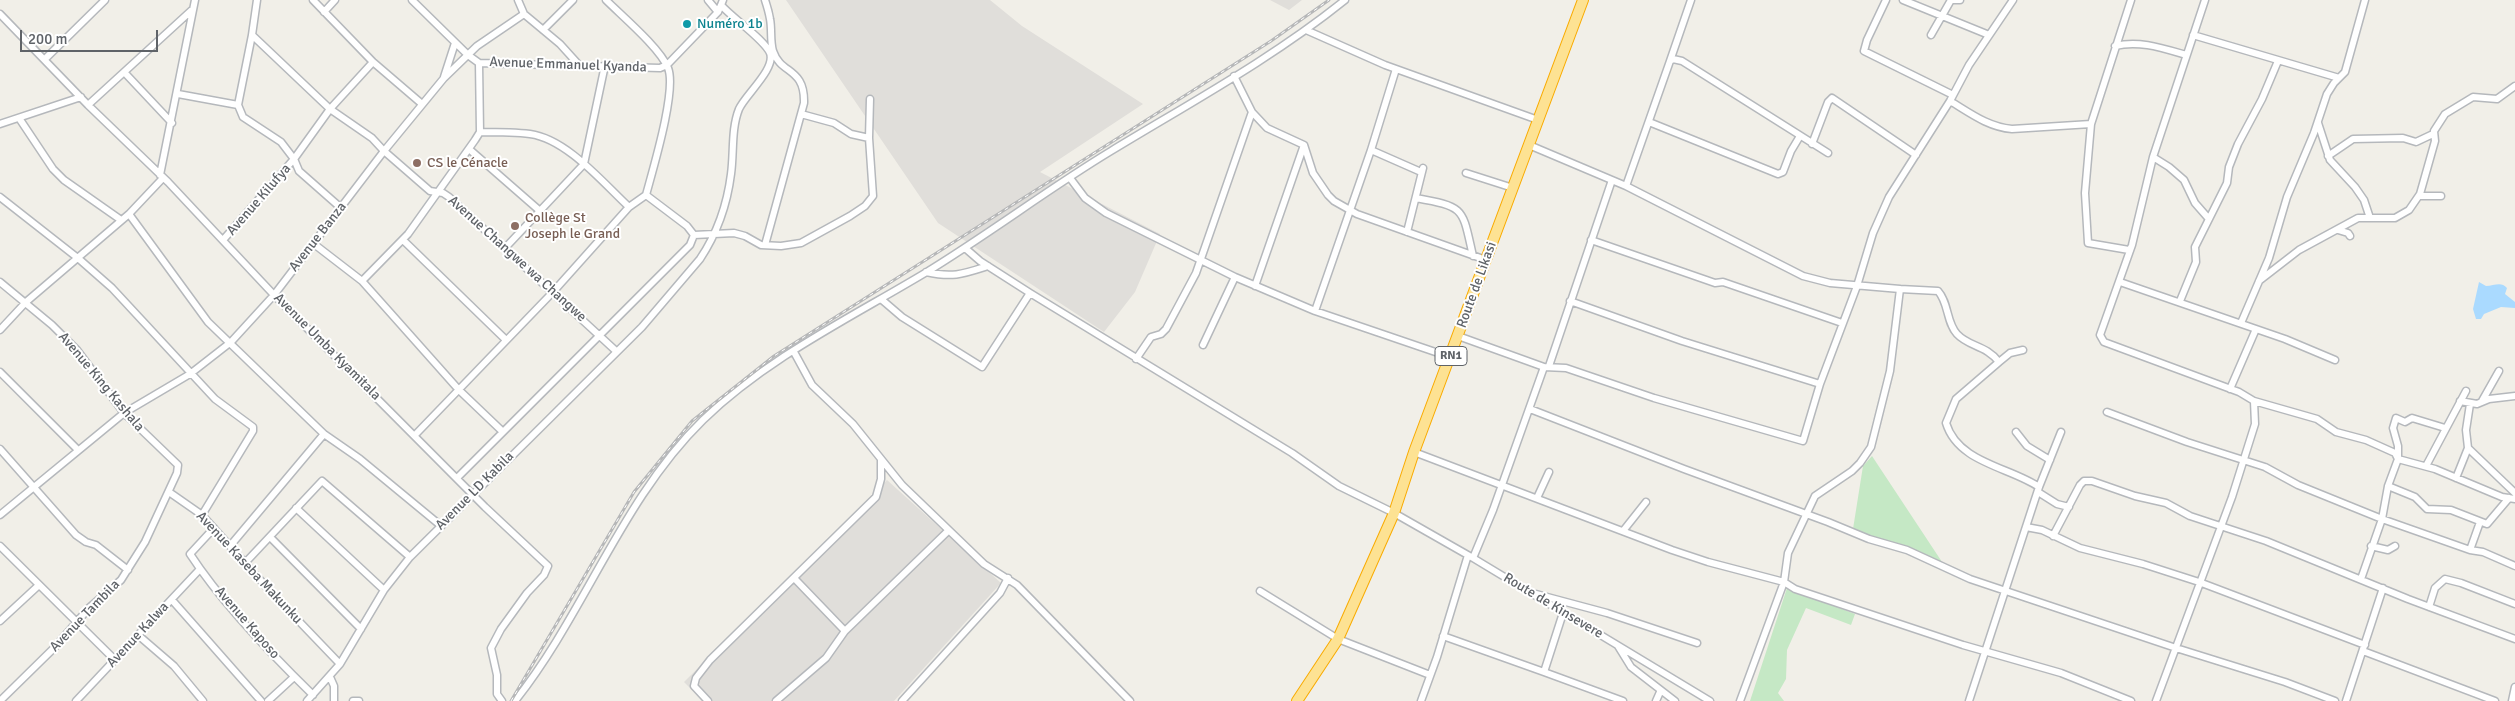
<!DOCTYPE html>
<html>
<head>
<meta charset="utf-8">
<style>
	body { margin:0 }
	#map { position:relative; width:2515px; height:701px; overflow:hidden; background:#f1efe8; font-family:Signika,sans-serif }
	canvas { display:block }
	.scale { position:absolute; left:20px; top:30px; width:138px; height:22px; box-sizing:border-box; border:2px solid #5f6368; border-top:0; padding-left:6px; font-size:15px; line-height:18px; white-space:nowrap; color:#5f6368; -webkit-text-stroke:4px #fff; paint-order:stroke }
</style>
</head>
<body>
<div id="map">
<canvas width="2515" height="701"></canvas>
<div class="scale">200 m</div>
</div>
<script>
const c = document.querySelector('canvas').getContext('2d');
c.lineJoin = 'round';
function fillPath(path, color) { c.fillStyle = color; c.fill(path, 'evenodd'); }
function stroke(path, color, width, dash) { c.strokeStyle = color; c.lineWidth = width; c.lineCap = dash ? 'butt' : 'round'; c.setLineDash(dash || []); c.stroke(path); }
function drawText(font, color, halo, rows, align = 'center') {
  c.font = font + ' Signika,sans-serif'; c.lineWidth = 4; c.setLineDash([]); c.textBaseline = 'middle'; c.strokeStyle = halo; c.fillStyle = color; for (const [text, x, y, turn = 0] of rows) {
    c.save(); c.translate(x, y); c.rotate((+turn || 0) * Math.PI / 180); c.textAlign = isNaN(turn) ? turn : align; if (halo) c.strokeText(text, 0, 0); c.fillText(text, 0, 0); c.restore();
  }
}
const industrial = new Path2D(`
	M786 0H990L1022 26 1143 104 1040 172 1160 234 1135 292 1104 332 938 223Z
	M1270 0H1302L1289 10Z
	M887 480 1001 583 894 701H703L684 682Z`);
const green = new Path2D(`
	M1872 456 1946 568 1853 529 1863 466Z
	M1787 588 1855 614 1851 625 1806 608 1787 650 1786 679 1778 693 1784 701H1750Z`);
const water = new Path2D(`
	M2479 282 2486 286C2494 286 2501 281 2507 288L2505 294 2515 302V308L2501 307 2484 314 2481 319H2476L2473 309Z`);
const minor = new Path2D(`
	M257 0 252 35 330 109 294 159 299 171 341 208
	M313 0 373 62 422 104
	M412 0 468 55 479 63 660 68 667 65 718 12 721 5
	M518 0 524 14 560 44 579 65
	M606 0C622 16 660 48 668 68 677 90 653 169 646 195
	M708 0 718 12
	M1886 0 1867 40 1864 51 1953 95
	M1903 0 1989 35
	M1953 0H1960
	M324 12 335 0
	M0 14 88 105 168 182 274 295 485 507 548 566 544 575 527 593 501 629 491 648 497 675V694L502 701
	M543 30 573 0
	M1306 30 1385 65 1538 120
	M1931 35 1951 0
	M2193 35 2339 78
	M2115 46C2139 40 2162 48 2186 55
	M45 59 105 0
	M1670 61 1691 0
	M373 62 330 109 372 138 384 151 430 191 443 193 449 197 616 351
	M1396 69 1371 150 1421 172
	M124 72 172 123
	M1234 76 1252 112 1267 128 1304 145 1313 173 1328 195 1334 201 1357 214 1486 260
	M444 77 455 43
	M178 94 238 105 252 35
	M1950 101C1970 113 1988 127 2012 129L2091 124
	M88 105 193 9
	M801 114 834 123 851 134 869 138
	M19 118 53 169 64 180 121 220
	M1649 122 1778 174 1783 172 1791 151 1800 136
	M2318 123 2330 160 2355 187 2364 200 2370 218
	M0 124 81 97
	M480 132C496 132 514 132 530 134 567 139 603 183 629 207L646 195 687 226 694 235
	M1812 144 1828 102 1832 98 1916 155
	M1529 145 1626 186 1803 276 1830 283 1900 289
	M469 149 540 211
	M2328 156 2353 139 2403 138 2416 142 2433 134
	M2153 157 2169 167 2184 180 2195 203 2209 219
	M1466 173 1513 188
	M160 175 195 0
	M1070 178 1085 198 1106 213 1235 277 1315 311 1450 357
	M1626 186 1670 61 1673 59 1682 61 1828 153
	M2419 196H2441
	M0 197 79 259 112 288 215 399 253 427V431L202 515
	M1416 198C1466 207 1462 208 1473 256
	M129 214 163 178
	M2338 230 2348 233 2350 236
	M1407 232 1423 168
	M694 235 734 233 745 236 761 245 781 246 801 243 850 216 865 206 873 196 869 138 870 99
	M223 240 294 159 281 142 243 117 238 105
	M403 240 505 339
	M1591 240 1715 283 1723 282 1842 323
	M314 244 362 281 459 390 503 432
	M765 245 804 103C805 67 781 75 773 51 770 41 772 29 770 19 769 13 767 6 765 0
	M506 247 584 164 605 65
	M965 248 980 261 1030 293 1292 453 1339 486 1394 513 1473 558 1710 701
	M2129 250 2088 243 2085 193 2091 124 2131 0
	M926 272C953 278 963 274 988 266
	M362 281 408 234 475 140 480 132 479 63
	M2259 281 2299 250 2358 218H2395L2409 210 2420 194 2435 141 2434 131 2445 114 2473 97 2497 99 2515 86
	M0 282 52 325 77 350 124 413 178 465 177 473 145 542 121 580 89 608 55 647 0 701
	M2120 282 2285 339 2335 360
	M1255 286 1304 145
	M881 299 902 317 982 367 1030 293
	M1570 301 1682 341 1820 384
	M2180 301 2196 262 2195 247 2227 183 2229 167 2238 144 2262 99 2278 61
	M1315 311 1371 150
	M2241 323 2269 258 2287 197 2314 133 2327 94 2334 83 2345 72 2365 0
	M0 330 26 302 129 214 208 322 324 434 360 459 440 525
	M1458 336 1544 367 1566 368 1654 398 1803 441 1820 384 1857 286 1873 233 1889 197 1950 101 1969 65 2013 0
	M1203 345 1235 277
	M794 352 812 385 853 424 902 485 984 564 1017 585 1130 701
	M1136 359 1151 337 1161 334 1166 329 1196 273 1252 112
	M1999 362 2010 353 2023 350
	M1549 366 1612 180
	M0 372 78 450
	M2230 389 2256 329
	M2254 401 2317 419 2336 432 2366 440 2395 453 2398 459 2435 469 2502 497 2515 499
	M2460 401 2477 404 2489 399 2515 396
	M2482 401 2499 371
	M2470 404 2466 430 2468 448 2515 493
	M1530 409 1684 469 1828 522 1869 539 1907 550 1970 579 2176 648 2285 682 2335 701
	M2107 412 2187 442 2265 467 2298 485 2382 519 2470 550 2480 522
	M2016 432 2027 446 2050 460
	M415 435 553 292 629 207
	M0 449 76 535 86 542 96 545 128 570
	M1414 452 1672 550 1708 562 1784 582 1795 589 1963 645 2061 673 2131 701
	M2426 466 2466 391
	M457 478 690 245 694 235
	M2456 478 2468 448
	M2388 486 2415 497 2427 509 2451 510 2487 524 2509 498
	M169 492 202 515 271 592 340 664
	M2038 492 2057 504 2069 507
	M1537 498 1549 472
	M296 508 384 590
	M0 515 124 413 190 374 231 342 274 295 384 151 444 78 477 46 524 14
	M2026 527 2042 530 2080 548 2143 564 2199 582 2365 645
	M214 528 190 554C222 603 271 654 313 695
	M1623 531 1646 502
	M2053 536 2080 485 2084 481H2092L2135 496 2166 503 2190 516 2266 541 2408 599 2515 639
	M270 537 361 629
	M0 546 115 660
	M230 546 324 434
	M2371 546 2388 550 2395 546
	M2470 550 2483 552 2515 566
	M1473 558 1493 510 1544 367
	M245 563 322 481 410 557
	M2361 579 2382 519 2388 486 2398 459V446L2393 428 2396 418 2405 422 2412 418 2445 428
	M1260 591 1338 639 1430 675
	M1536 594 1607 613 1697 643
	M172 600 261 701
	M2429 607 2435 588 2445 579 2461 583 2515 604
	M0 621 39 585
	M845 631 948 531
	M138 635 174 666 203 701
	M1443 636 1544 672 1563 613
	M1618 646 1631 667 1675 701
	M2363 651 2495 701
	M1544 672 1623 701
	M330 677 334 686V701
	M76 701 200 569
	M268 701 294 677
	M307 701 340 664 384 590 410 557 642 327 700 259C718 232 727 206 731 174 734 153 731 129 739 109 745 95 776 69 770 53 764 39 732 18 721 5L723 0
	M353 701H359
	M515 701C585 613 622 499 703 420 767 358 850 318 925 273 989 234 1048 189 1111 151 1190 103 1273 58 1345 0
	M708 701 694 686 696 678 710 660 876 497 881 479V460
	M776 701 826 658 845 631 794 578
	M902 701 1000 593 1008 578
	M1421 701 1437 657 1468 555
	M1656 701 1660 692
	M1740 701 1784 582 1788 553 1815 496 1852 471 1860 463 1871 447 1890 371 1900 289 1938 291C1949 303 1946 322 1957 334 1969 347 1986 345 1999 362L1956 399 1946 423C1958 463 2010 467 2039 487
	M1969 701 2039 487 2061 432
	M2156 701 2232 497 2255 424 2254 401 2239 392 2104 342 2100 335 2132 245 2153 157 2205 0
	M2346 701 2383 588
	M2512 701 2515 687`);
const highway = new Path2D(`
	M1297 701 1338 639 1394 513 1414 452 1583 0`);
const rail = new Path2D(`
	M511 701 634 492 692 421 774 356 1271 41 1329 0`);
const markers = [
	[687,24,5,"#0f9aa8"],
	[417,163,5,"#8d6e63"],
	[515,226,5,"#8d6e63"]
];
const shields = [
	[1451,356,32]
];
const shieldNames = [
	["RN1",1451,356]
];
const cultureNames = [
	["Numéro 1b",697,24]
];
const streetNames = [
	["Avenue Emmanuel Kyanda",568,65,2],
	["Avenue Kilufya",259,200,-49],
	["Avenue Banza",318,237,-52],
	["Avenue Changwe wa Changwe",517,259,42],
	["Route de Likasi",1477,285,-70],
	["Avenue Umba Kyamitala",327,347,45],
	["Avenue King Kashala",101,382,50],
	["Avenue LD Kabila",475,491,-45],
	["Avenue Kaseba Makunku",249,568,47],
	["Route de Kinsevere",1553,606,31],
	["Avenue Tambila",85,616,-46],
	["Avenue Kaposo",247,623,49],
	["Avenue Kalwa",138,635,-47]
];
const educationNames = [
	["CS le Cénacle",427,163],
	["Collège St",525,218],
	["Joseph le Grand",525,234]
];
fillPath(industrial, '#e0deda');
fillPath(green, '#c5e8c5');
fillPath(water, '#aadaff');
stroke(minor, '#b5b8bc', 9);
stroke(highway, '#f9ab00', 12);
stroke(minor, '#fff', 6);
stroke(highway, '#fde293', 10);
stroke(rail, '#b6b7b8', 3);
stroke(rail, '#fff', 1, [4]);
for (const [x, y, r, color] of markers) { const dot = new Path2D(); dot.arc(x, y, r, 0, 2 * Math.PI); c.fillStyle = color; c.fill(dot); stroke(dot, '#fff', 2); }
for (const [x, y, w] of shields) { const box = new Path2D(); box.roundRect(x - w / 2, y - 9.5, w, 19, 4); c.fillStyle = '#fff'; c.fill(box); stroke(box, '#5f6368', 1); }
drawText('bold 12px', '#5f6368', null, shieldNames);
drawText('14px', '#0d838f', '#fff', cultureNames, 'left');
drawText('14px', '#5f6368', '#fff', streetNames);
drawText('14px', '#785e54', '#fff', educationNames, 'left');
</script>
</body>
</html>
